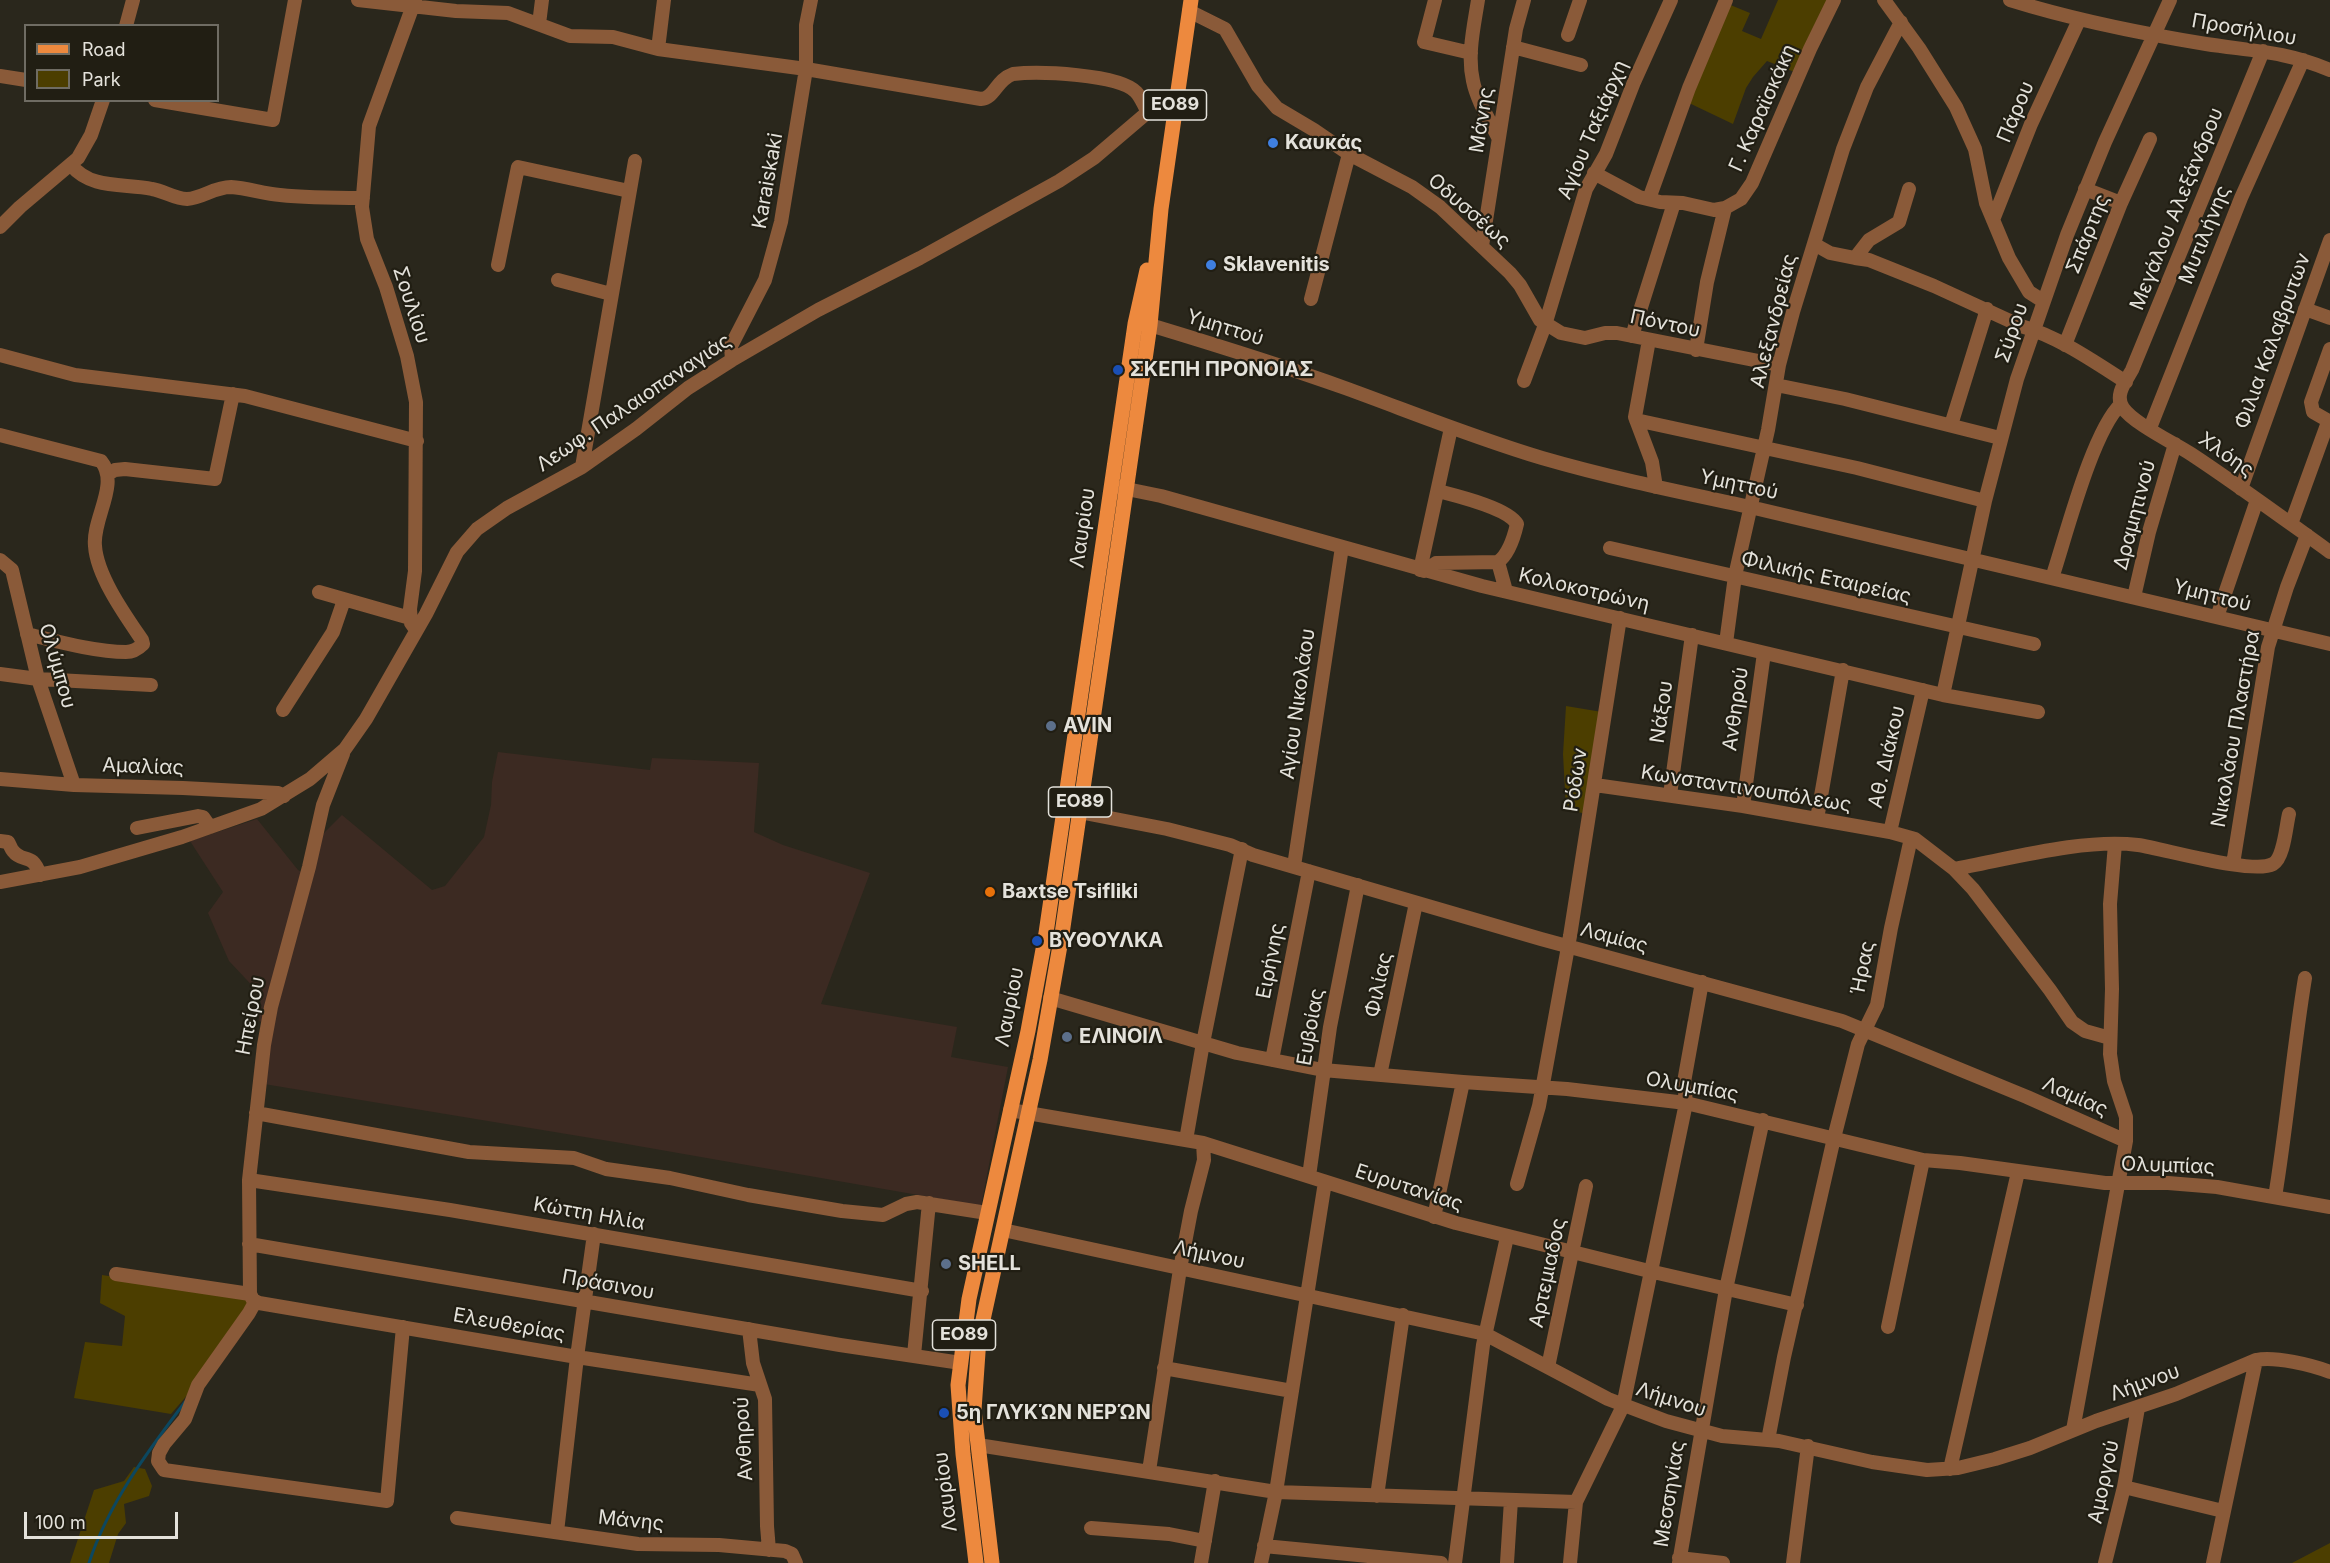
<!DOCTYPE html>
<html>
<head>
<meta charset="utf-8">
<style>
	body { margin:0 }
	#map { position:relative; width:2330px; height:1563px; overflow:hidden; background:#2a271c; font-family:Inter,sans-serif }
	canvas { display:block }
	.legend { position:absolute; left:24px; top:24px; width:195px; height:78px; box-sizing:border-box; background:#211e13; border:2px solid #6f6c63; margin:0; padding:8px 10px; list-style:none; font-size:18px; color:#e4e2db }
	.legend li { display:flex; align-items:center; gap:12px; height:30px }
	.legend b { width:30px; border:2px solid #6f6c63 }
	.scale { position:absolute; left:24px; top:1512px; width:154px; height:27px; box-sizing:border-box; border:3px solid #e4e2db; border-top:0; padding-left:8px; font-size:18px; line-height:21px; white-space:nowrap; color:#e4e2db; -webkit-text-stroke:4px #211e13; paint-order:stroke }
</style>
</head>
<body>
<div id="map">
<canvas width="2330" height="1563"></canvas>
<ul class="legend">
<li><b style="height:8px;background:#ed893e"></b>Road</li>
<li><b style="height:16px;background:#4c3e00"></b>Park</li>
</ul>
<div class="scale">100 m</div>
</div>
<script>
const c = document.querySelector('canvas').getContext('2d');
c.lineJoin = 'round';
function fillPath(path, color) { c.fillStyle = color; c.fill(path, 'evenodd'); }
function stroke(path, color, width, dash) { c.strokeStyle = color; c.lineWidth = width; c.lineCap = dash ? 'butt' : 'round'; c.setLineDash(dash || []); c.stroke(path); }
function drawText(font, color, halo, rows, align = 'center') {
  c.font = font + ' Inter,sans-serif'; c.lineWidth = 4.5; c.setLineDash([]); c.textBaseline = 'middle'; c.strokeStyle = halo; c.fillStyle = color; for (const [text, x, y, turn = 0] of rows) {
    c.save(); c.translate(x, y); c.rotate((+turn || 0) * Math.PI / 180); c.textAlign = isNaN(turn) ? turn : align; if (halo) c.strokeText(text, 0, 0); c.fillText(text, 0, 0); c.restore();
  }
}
const industrial = new Path2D(`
	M498 752 650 770 652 758 759 763 754 832 783 845 870 873 821 1004 957 1027 951 1057 1008 1067 981 1206 621 1143 264 1084 270 1025 259 1021 261 995 229 961 208 913 223 892 190 841 257 819 298 870 309 876 320 837 342 815 432 890 445 886 484 837 491 805 492 782Z`);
const green = new Path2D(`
	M1778 0H1831L1797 73 1767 61 1753 77 1746 88 1733 124 1689 103 1728 4 1750 13 1742 31 1761 39Z
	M1566 706 1602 712 1586 814 1566 809 1563 754Z
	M102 1275 246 1297 251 1309 196 1385 171 1414 74 1398 85 1342 122 1346 125 1316 100 1303Z
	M134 1467 145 1469 152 1486 149 1496 124 1504 126 1523 118 1534 109 1563H70L94 1490 124 1481Z
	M2330 1543V1563H2292Z`);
const stream = new Path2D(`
	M89 1563C108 1504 148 1451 185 1402`);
const minor = new Path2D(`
	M358 0 456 11 508 13 570 36 613 37 658 49 806 69 981 99C995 98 996 80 1013 74 1038 71 1119 74 1136 92 1141 97 1144 106 1148 112
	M415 0 369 126 362 207 367 239 386 287 407 356 416 402 415 571 410 609 411 623 416 630
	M1435 0 1424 42 1471 53
	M1478 0C1474 26 1467 55 1473 81 1477 101 1489 119 1498 137
	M1884 0 1919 48 1956 107 1975 149 1986 203 2009 258 2029 292 2043 301
	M2010 0C2074 20 2139 33 2206 44 2252 51 2285 51 2330 70
	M1189 11 1225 29 1258 86 1277 108 1314 130 1349 154 1412 187 1440 207 1510 273 1520 285 1540 320 1561 333 1585 338 1605 333H1617L1779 365
	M539 24 542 0
	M126 26 133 0
	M1568 35 1580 0
	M1513 47 1581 65
	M658 49 664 0
	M2263 51 2132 370C2126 381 2114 395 2123 408 2133 423 2174 443 2191 454 2238 485 2284 519 2330 552
	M0 76 26 80
	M155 100 273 120 295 0
	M71 165C91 190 125 183 152 189 164 191 175 199 187 199 203 198 214 187 231 187 248 188 264 194 280 195 307 198 335 198 363 198
	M1594 173 1639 197 1660 202 1683 203 1714 210 1725 208 1741 199 1752 183 1810 49 1834 0
	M2085 189 2121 203
	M1649 199 1689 88 1726 0
	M1993 220 2031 124 2079 20
	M0 227 20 207 78 158 91 135 103 100
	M1814 244 1830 253 1855 258 1869 240 1899 222 1909 189
	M1482 246 1516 29 1524 0
	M1855 258 1869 260 1934 286 2021 326C2059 337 2093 361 2126 382
	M498 265 518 167 629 191
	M558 280 611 294
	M1311 299 1349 154
	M2305 309 2330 318
	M1150 325C1216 345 1281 365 1345 388 1411 412 1475 438 1542 458 1611 478 1680 492 1750 507L2330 644
	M1632 336 1674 203
	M1649 340 1635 417 1652 462 1656 487
	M2065 345 2121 203 2150 139
	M1696 350 1707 282 1725 208
	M0 355 75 375 245 396 417 441
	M732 360 731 346 765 280 781 222 806 69V25L811 0
	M1524 381 1545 325 1586 189 1606 154 1634 82 1671 0
	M1776 385 1845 399 2000 438
	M1636 420 1857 468 1985 501
	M1951 425 1987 309
	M2150 428 2241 198 2303 60
	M0 435 101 461C120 484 92 519 95 546 97 576 125 615 142 640L143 644C138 649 132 652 126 652 95 652 56 641 27 634
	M582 467 635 161
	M108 474 115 470 125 469 215 479 233 394
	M1117 487 1161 496 1482 586 1943 695 2038 712
	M2241 489 2330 240
	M2291 524 2327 425V420L2313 412 2311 402 2330 349
	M1610 548 2034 644
	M0 560 12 570 38 679 74 785
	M1498 562 1506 591
	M1420 570 1451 428
	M1424 571 1436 563 1498 562C1509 554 1514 537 1517 524 1508 508 1457 496 1438 491
	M2052 578C2066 536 2092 432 2121 404
	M319 592 410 618
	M2134 597 2149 532 2175 444
	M2217 617 2257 500
	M1726 643 1735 576 1768 430 1779 365 1793 312 1843 149 1867 87 1901 22
	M0 674 38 679 151 685
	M1943 695 1985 501 2017 379 2067 235 2105 142 2170 0
	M283 710 333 632 344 600
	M343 754 323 805 309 867 271 1007 264 1045 249 1180 250 1294 253 1300 259 1303 577 1357 760 1385
	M0 779 74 785 183 788 278 793 284 796
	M1595 785 1743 806 1890 832 1915 839 1954 869 1973 889 2050 990 2072 1022 2085 1031 2110 1038
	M1670 795 1692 635
	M1743 806 1764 653
	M1079 812 1167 829 1230 845 1253 855 1541 939 1842 1021 2027 1097 2126 1141
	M1817 819 1843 670
	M137 828 198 816 203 817 210 827
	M1890 832 1923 690
	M0 841 8 842C10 845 11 849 13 851 23 864 32 851 40 875
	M2233 864 2268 647 2287 587 2307 535
	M1294 866 1342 547
	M1954 869C2009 859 2084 838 2138 845 2165 849 2253 875 2273 864 2284 858 2286 826 2289 814
	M0 882 80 867 182 837 261 809 310 779 345 749 366 719 426 614 457 552 477 529 507 508 582 467 636 429 688 388 732 360 818 310 920 258 1059 181 1094 158 1148 112 1158 110 1174 111
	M1050 998 1237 1053 1323 1070 1463 1082 1567 1089 1686 1103 1923 1160 1960 1163 2105 1183H2168L2217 1187 2330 1207
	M1272 1060 1309 871
	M1380 1075 1416 903
	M1010 1110 1203 1143 1456 1223 1649 1271 1797 1305
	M256 1113 469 1152 574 1158 606 1169 670 1178 748 1195 842 1211 883 1215 906 1204 917 1202 987 1213
	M1186 1140 1203 1043 1242 849
	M1309 1176 1330 1027 1358 885
	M249 1180 450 1210 922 1291
	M1517 1184 1539 1106 1570 936 1620 618
	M2275 1197C2287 1124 2293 1051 2305 978
	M1434 1217 1463 1082
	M1003 1230 1485 1334 1608 1399 1666 1421 1722 1436 1779 1441 1872 1462 1927 1470 1958 1468 1995 1459 2030 1448 2096 1421 2176 1394 2256 1360C2275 1356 2312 1365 2330 1372
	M249 1244 840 1345 961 1363
	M116 1274 250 1294
	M255 1302 249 1313 198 1385 185 1419 164 1444 159 1453 158 1461 164 1470 387 1501 403 1327
	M1888 1327 1923 1160
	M749 1329 753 1363 765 1399 767 1526 769 1550
	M914 1355 929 1203
	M1548 1367 1586 1186
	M1164 1368 1292 1391
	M2073 1430 2126 1141V1117L2114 1081 2110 1054 2112 989 2110 904 2115 844
	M1768 1440 1784 1357 1834 1138 1858 1044 1877 1005 1891 928 1911 838
	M978 1445 1276 1492 1576 1502
	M1950 1469 2018 1172
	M1149 1471 1180 1269 1191 1211 1204 1160 1203 1143
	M2124 1487 2223 1511
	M1377 1496 1403 1315
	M457 1518 638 1544 719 1545 785 1551 792 1554 796 1563
	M1091 1528 1169 1534 1205 1541
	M557 1532 577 1357 594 1234
	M1264 1546 1441 1563
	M1679 1558 1723 1563
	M1201 1563 1215 1481
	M1261 1563 1276 1492 1325 1182
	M1455 1563 1483 1345 1507 1237
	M1507 1563 1511 1500
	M1570 1563 1576 1502 1623 1406 1686 1103 1684 1082 1702 982
	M1679 1563 1726 1289 1763 1120
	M1793 1563 1808 1446
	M2105 1563 2124 1487 2138 1408
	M2213 1563 2256 1360`);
const major = new Path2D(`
	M976 1563 963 1454 958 1385 969 1299 1028 1031 1046 933 1135 324 1147 270
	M992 1563 974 1410 979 1338 1040 1060 1062 934 1150 325 1161 209 1191 0`);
const markers = [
	[1273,143,6,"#3f7fe0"],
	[1211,265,6,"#3f7fe0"],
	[1118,370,6,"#1a4fb4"],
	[1051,726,6,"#5c6f8a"],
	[990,892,6,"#e8710a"],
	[1037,941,6,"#1a4fb4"],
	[1067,1037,6,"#5c6f8a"],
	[946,1264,6,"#5c6f8a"],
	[944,1413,6,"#1a4fb4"]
];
const shields = [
	[1175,105,63],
	[1080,802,63],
	[964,1335,63]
];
const shieldNames = [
	["ΕΟ89",1175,105],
	["ΕΟ89",1080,802],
	["ΕΟ89",964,1335]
];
const streetNames = [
	["Προσήλιου",2244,30,10],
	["Γ. Καραϊσκάκη",1763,108,-66],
	["Πάρου",2016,112,-67],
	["Μάνης",1482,120,-81],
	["Αγίου Ταξιάρχη",1593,130,-67],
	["Karaiskaki",768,181,-80],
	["Μεγάλου Αλεξάνδρου",2177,209,-68],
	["Οδυσσέως",1469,211,41],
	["Σπάρτης",2088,234,-68],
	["Μυτιλήνης",2205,235,-68],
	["Σουλίου",411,305,72],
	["Αλεξανδρείας",1774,321,-76],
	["Πόντου",1665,324,12],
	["Υμηττού",1225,328,17],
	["Σύρου",2012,333,-71],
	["Φιλια Καλαβρυτων",2273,341,-70],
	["Λεωφ. Παλαιοπαναγιάς",634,403,-34],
	["Χλόης",2226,455,35],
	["Υμηττού",1739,485,12],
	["Δραμητινού",2135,515,-75],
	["Λαυρίου",1083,528,-82],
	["Φιλικής Εταιρείας",1826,578,13],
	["Κολοκοτρώνη",1584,590,13],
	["Υμηττού",2212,596,14],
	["Ολύμπου",57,666,74],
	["Αγίου Νικολάου",1298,704,-82],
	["Ανθηρού",1736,709,-82],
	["Νάξου",1662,712,-82],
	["Νικολάου Πλαστήρα",2236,729,-80],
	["Αθ. Διάκου",1887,757,-77],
	["Αμαλίας",143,767,2],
	["Ρόδων",1576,780,-81],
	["Κωνσταντινουπόλεως",1746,789,9],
	["Λαμίας",1614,938,15],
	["Ειρήνης",1271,961,-79],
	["Ήρας",1863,968,-79],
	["Φιλίας",1379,985,-78],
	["Λαυρίου",1010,1007,-79],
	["Ηπείρου",251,1016,-79],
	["Ευβοίας",1311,1027,-80],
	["Ολυμπίας",1692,1087,10],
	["Λαμίας",2075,1097,24],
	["Ολυμπίας",2168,1166,2],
	["Ευρυτανίας",1409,1188,18],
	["Κώττη Ηλία",589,1214,10],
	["Λήμνου",1209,1255,12],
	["Αρτεμιαδος",1548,1273,-78],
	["Πράσινου",608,1285,10],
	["Ελευθερίας",509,1325,10],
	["Λήμνου",2145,1383,-20],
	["Λήμνου",1671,1400,18],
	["Ανθηρού",744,1439,-93],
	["Αμοργού",2104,1482,-78],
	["Λαυρίου",946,1492,-97],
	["Μεσσηνίας",1670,1494,-81],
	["Μάνης",631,1521,6]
];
const poiNames = [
	["Καυκάς",1285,143],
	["Sklavenitis",1223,265],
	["ΣΚΕΠΗ ΠΡΟΝΟΙΑΣ",1130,370],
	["AVIN",1063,726],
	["Baxtse Tsifliki",1002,892],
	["ΒΥΘΟΥΛΚΑ",1049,941],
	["ΕΛΙΝΟΙΛ",1079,1037],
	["SHELL",958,1264],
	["5η ΓΛΥΚΏΝ ΝΕΡΏΝ",956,1413]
];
fillPath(industrial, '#3c2a22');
fillPath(green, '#4c3e00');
stroke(stream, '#0c475f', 3);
stroke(minor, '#8a5a39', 14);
stroke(major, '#ed893e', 15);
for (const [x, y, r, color] of markers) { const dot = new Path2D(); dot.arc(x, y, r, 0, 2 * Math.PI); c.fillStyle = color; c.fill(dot); stroke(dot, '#211e13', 2); }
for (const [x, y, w] of shields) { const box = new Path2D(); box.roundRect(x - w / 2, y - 15, w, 30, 4.5); c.fillStyle = '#211e13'; c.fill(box); stroke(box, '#e4e2db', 1.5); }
drawText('bold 18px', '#e4e2db', null, shieldNames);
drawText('20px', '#e4e2db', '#211e13', streetNames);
drawText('bold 20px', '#e4e2db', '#211e13', poiNames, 'left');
</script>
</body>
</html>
